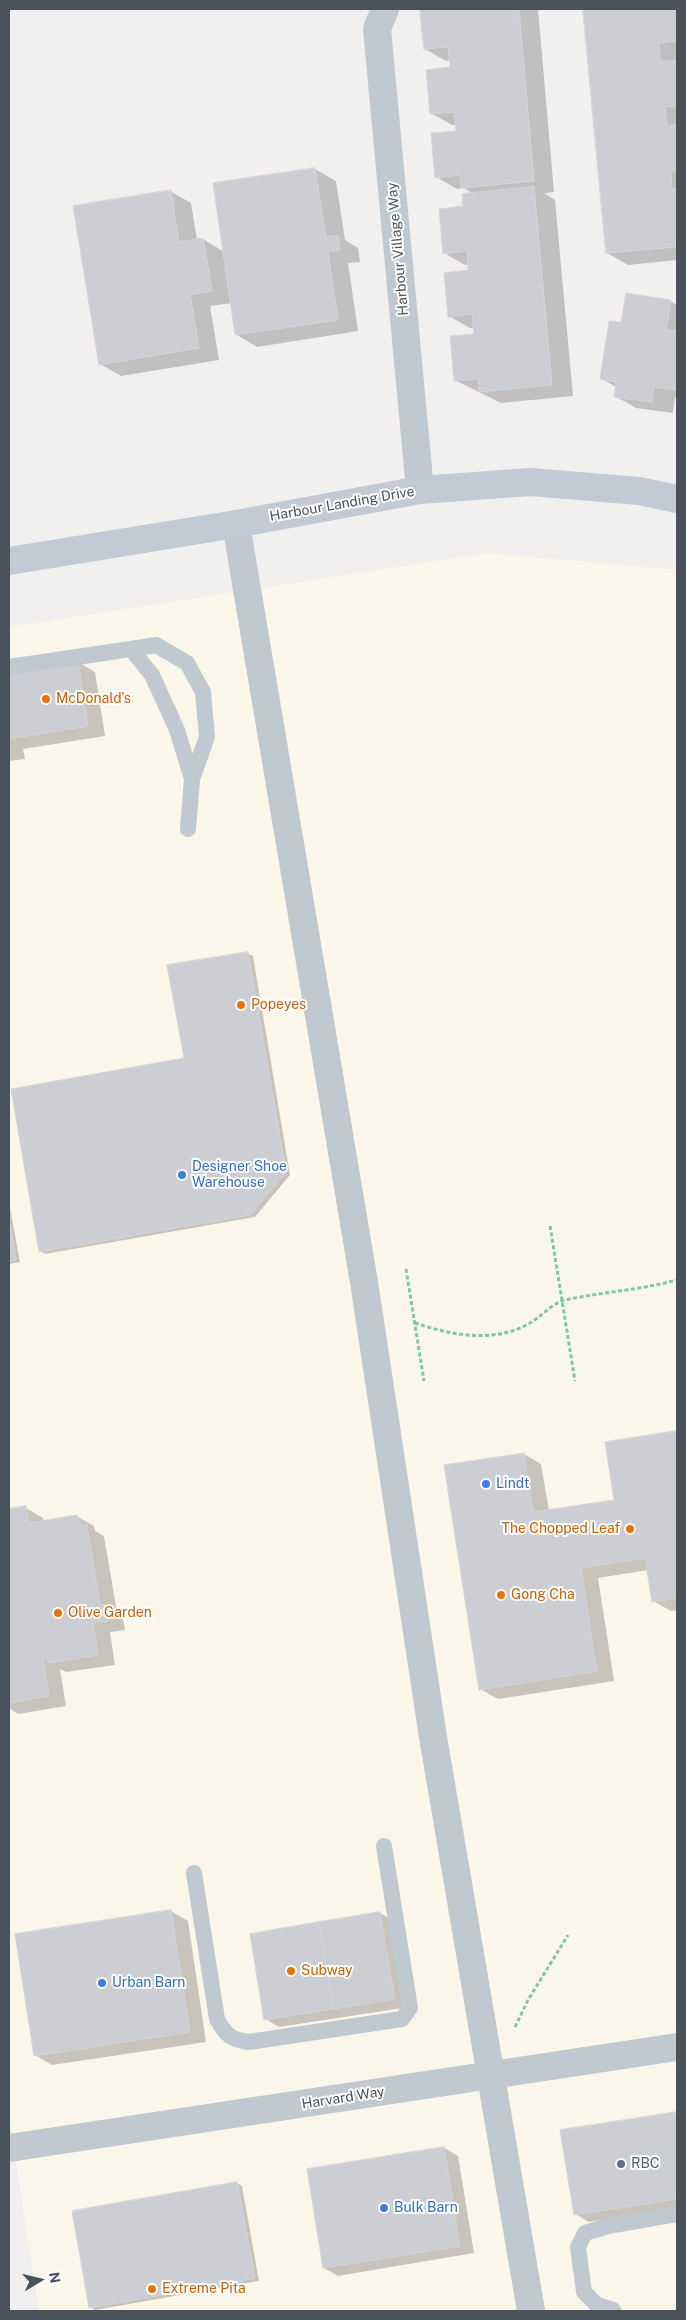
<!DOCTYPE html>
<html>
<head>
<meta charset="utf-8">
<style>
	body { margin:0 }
	#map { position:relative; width:686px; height:2320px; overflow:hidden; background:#f2efef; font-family:"Public Sans",sans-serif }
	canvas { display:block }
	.frame { position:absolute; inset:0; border:10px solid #49525b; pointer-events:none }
	.north { position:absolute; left:15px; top:2255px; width:50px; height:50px; -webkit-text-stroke:4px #fff; paint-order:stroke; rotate:81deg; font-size:14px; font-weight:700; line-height:20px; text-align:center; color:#49525b }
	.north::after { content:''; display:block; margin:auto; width:18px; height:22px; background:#49525b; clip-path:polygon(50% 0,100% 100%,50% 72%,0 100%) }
</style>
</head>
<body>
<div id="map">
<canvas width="686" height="2320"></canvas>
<div class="frame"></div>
<div class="north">N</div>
</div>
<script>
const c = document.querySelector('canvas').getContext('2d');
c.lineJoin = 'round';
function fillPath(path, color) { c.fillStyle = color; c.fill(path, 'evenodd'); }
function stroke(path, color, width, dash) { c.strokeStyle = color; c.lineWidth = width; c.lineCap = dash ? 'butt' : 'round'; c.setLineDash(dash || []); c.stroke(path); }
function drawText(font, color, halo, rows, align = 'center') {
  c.font = font + ' "Public Sans",sans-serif'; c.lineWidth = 4; c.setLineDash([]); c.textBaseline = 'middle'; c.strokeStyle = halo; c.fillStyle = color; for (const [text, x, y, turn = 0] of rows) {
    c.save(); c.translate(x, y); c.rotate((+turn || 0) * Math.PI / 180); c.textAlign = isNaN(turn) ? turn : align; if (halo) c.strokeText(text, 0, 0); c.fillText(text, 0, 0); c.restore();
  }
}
const commercial = new Path2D(`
	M487 553 677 570V2311H39L9 2115V627Z`);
const shadow = new Path2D(`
	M422 9H538L554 192 544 193 555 200 573 396 501 403 455 380 476 335 475 328H470L449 316 470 271 469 265H465L444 253 464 207 474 194 464 188 457 189 436 177 457 132 456 125H452L431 113 452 68 451 60 446 61 425 49Z
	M584 9H677V260L628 265 607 253Z
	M315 169 336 181 345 240 358 248 360 262 348 263 358 331 257 347 237 335 232 303 210 306 219 360 121 376 100 364 170 191 191 203 197 240 203 239 224 252Z
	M670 301 677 305V398H675L673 413 636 408 615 396 616 387 602 379 622 324Z
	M78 662 95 672 105 736 23 749 25 759 9 761V673Z
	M248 954 253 956 290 1175 255 1217 45 1254 40 1251 186 1059Z
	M9 1202 20 1262 9 1264Z
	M677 1432V1610L671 1611 653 1601 648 1570 598 1578 614 1681 498 1699 480 1689 524 1454 541 1464 549 1511 615 1501 606 1443Z
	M26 1508 43 1518 44 1522 76 1516 94 1526 95 1531 104 1536 117 1612 122 1615 125 1630 110 1632 115 1665 66 1672 60 1669 66 1706 18 1714 9 1708V1510Z
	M171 1911 188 1921 206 2042 52 2065 35 2055Z
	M380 1913 394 1921 409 2007 279 2027 265 2019 251 1935Z
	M677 2113V2208L589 2222 575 2214 562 2131Z
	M444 2148 458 2156 474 2253 338 2276 324 2268Z
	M237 2183 242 2186 259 2281 95 2310 90 2307 73 2212Z`);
const building = new Path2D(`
	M420 9H519L534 181 461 188 460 175 435 178 431 133 456 131 454 112 430 114 426 70 450 67 448 47 424 49Z
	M583 9H677V41L659 43 660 62 677 60V106L665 107 667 126 677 125V170L671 171 672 189 677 188V247L606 253Z
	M315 168 326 237 338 235 340 250 328 252 338 320 235 335 213 183Z
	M534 187 552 385 479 392V379L454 381 450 336 474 334 472 314 448 317 444 273 468 270 467 251 443 254 439 209 463 206 462 194Z
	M171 190 179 242 203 238 212 291 190 295 199 348 99 365 73 206Z
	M626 293 671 300 666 330 677 331V390L654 387 652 402 614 397 616 382 600 379 609 321 621 322Z
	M78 661 88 726 9 739V672Z
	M248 952 286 1172 250 1215 39 1252 11 1089 184 1058 167 965Z
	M9 1219 16 1260 9 1261Z
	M677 1431V1598L652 1602 645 1558 581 1568 597 1671 479 1690 444 1465 524 1453 533 1512 614 1500 605 1442Z
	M26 1506 29 1523 77 1515 79 1526 87 1525 100 1605 105 1604 108 1621 93 1623 98 1655 48 1663 47 1657 43 1658 49 1696 9 1703V1509Z
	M171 1910 190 2032 34 2056 15 1934Z
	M380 1912 395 1999 333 2009 319 1922Z
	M319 1922 333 2009 264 2020 250 1934Z
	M677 2112V2199L574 2215 560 2130Z
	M444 2147 460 2246 323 2268 307 2169Z
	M237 2182 255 2278 89 2308 72 2211Z`);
const path = new Path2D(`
	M550 1226 575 1381
	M406 1269 424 1381
	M415 1323C451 1335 494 1344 530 1323 541 1317 552 1303 565 1300 602 1292 640 1290 677 1280
	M515 2027 528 2000 568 1935`);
const lane = new Path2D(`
	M131 649 156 645 187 663 203 692 207 737 192 779
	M9 667 131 649 152 675 177 730 192 779 188 829
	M194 1873 217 2019C225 2035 232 2040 249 2042L402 2019 410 2008 384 1846
	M613 2310 597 2305 584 2292 578 2247 585 2233 608 2226 677 2214`);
const street = new Path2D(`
	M385 9 377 29 420 490
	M236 524 364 1282 433 1737 531 2311
	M9 2148 677 2047`);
const secondary = new Path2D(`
	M9 561 236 524 420 490 530 482 639 491 677 499`);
const markers = [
	[46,699,5,"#e8710a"],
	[241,1005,5,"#e8710a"],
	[182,1175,5,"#3f7fe0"],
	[486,1484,5,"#3f7fe0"],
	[630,1529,5,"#e8710a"],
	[501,1595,5,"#e8710a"],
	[58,1613,5,"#e8710a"],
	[291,1971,5,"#e8710a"],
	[102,1983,5,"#3f7fe0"],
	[621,2164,5,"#5c6f8a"],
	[384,2208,5,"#3f7fe0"],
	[152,2289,5,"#e8710a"]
];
const streetNames = [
	["Harbour Village Way",398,249,-95],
	["Harbour Landing Drive",342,504,-10],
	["Harvard Way",343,2098,-9]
];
const foodNames = [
	["McDonald's",56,699],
	["Popeyes",251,1005],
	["The Chopped Leaf",620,1529,"right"],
	["Gong Cha",511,1595],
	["Olive Garden",68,1613],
	["Subway",301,1971],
	["Extreme Pita",162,2289]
];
const shopNames = [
	["Designer Shoe",192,1167],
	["Warehouse",192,1183],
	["Lindt",496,1484],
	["Urban Barn",112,1983],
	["Bulk Barn",394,2208]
];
const serviceNames = [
	["RBC",631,2164]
];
fillPath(commercial, '#fbf6ea');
fillPath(shadow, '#0003');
fillPath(building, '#ccced3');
stroke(building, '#d4d6da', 1);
stroke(path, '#7bc8a3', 3, [4, 2.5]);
stroke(lane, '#c1c9d0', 16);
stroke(street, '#c1c9d0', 28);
stroke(secondary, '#c1cad5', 28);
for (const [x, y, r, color] of markers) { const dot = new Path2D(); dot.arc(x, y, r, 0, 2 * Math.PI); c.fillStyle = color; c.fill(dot); stroke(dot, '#fff', 2); }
drawText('14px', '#49525b', '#fff', streetNames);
drawText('14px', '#c56008', '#fff', foodNames, 'left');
drawText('14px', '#366cbe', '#fff', shopNames, 'left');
drawText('14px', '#4e5e75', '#fff', serviceNames, 'left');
</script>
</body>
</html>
